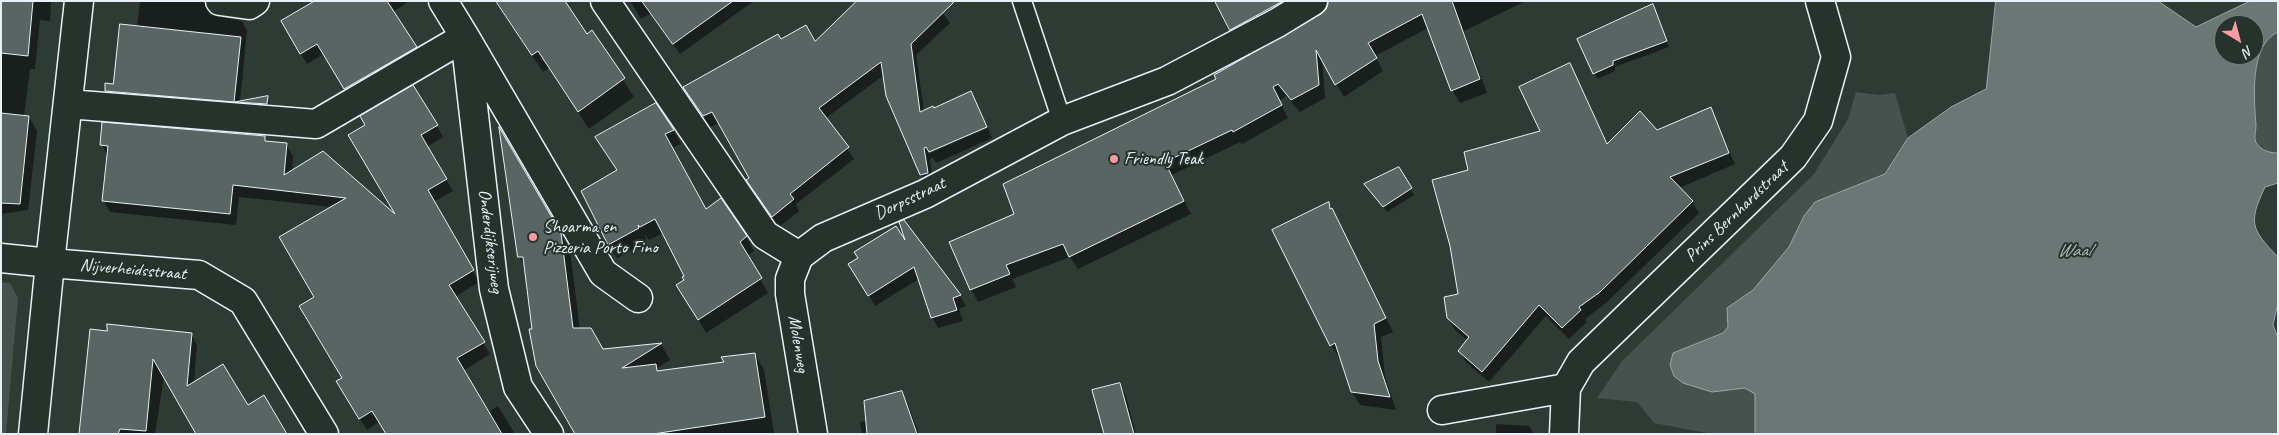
<!DOCTYPE html>
<html>
<head>
<meta charset="utf-8">
<style>
	body { margin:0 }
	#map { position:relative; width:2279px; height:435px; overflow:hidden; background:#2e3b35; font-family:Caveat,sans-serif }
	canvas { display:block }
	.frame { position:absolute; inset:0; border:2px solid #e8f1f8; pointer-events:none }
	.north { position:absolute; left:2214px; top:15px; width:50px; height:50px; box-sizing:border-box; background:#26332d; border:1px solid #747f7e; border-radius:50%; rotate:143deg; font-size:14px; font-weight:700; line-height:20px; text-align:center; color:#e8f1f8 }
	.north::after { content:''; display:block; margin:auto; width:18px; height:22px; background:#ff9aa2; clip-path:polygon(50% 0,100% 100%,50% 72%,0 100%) }
</style>
</head>
<body>
<div id="map">
<canvas width="2279" height="435"></canvas>
<div class="frame"></div>
<div class="north">N</div>
</div>
<script>
const c = document.querySelector('canvas').getContext('2d');
c.lineJoin = 'round';
function fillPath(path, color) { c.fillStyle = color; c.fill(path, 'evenodd'); }
function stroke(path, color, width, dash) { c.strokeStyle = color; c.lineWidth = width; c.lineCap = dash ? 'butt' : 'round'; c.setLineDash(dash || []); c.stroke(path); }
function drawText(font, color, halo, rows, align = 'center') {
  c.font = font + ' Caveat,sans-serif'; c.lineWidth = 4; c.setLineDash([]); c.textBaseline = 'middle'; c.strokeStyle = halo; c.fillStyle = color; for (const [text, x, y, turn = 0] of rows) {
    c.save(); c.translate(x, y); c.rotate((+turn || 0) * Math.PI / 180); c.textAlign = isNaN(turn) ? turn : align; if (halo) c.strokeText(text, 0, 0); c.fillText(text, 0, 0); c.restore();
  }
}
const green = new Path2D(`
	M2278 32V153H2277C2269 152 2261 151 2257 144 2253 138 2256 131 2255 125 2253 99 2250 45 2278 32Z
	M1856 92 1878 95 1895 93 1908 138 1885 174 1815 202 1804 216 1789 247 1753 290 1728 308V327L1723 333 1673 353 1712 392 1745 388 1755 394V434H1712L1654 423 1637 402 1597 398 1622 361 1814 174 1848 119Z
	M1 282 10 283 18 298 6 434H1Z`);
const water = new Path2D(`
	M1996 1H2158L2196 27 2250 1H2278V32C2249 45 2254 99 2256 125 2256 132 2253 139 2257 144 2262 151 2270 153 2278 153V183L2265 187C2248 223 2251 229 2278 257V303L2273 325 2278 338V434H1755V394L1745 388 1712 392 1683 383 1674 376 1670 365 1673 353 1723 333 1728 327 1727 308 1753 290 1789 247 1804 216 1815 202 1885 174 1908 138 1951 107 1986 89ZM2224 25H2254V55H2224Z`);
const shadow = new Path2D(`
	M1 1H51L50 21 40 20 35 69H30L24 116 29 117 37 131 28 210 1 214Z
	M140 1H213L209 10 210 15 242 21 247 31 240 102 267 98 270 103V110L112 101 106 91 114 86 137 27Z
	M317 1H409L393 12 421 58 351 99 324 54 307 64 282 22Z
	M496 1H563L586 35 592 32 634 97 589 129 549 68 543 72Z
	M630 1H754L680 54 651 13 641 19Z
	M934 1 950 23 916 55 924 111 934 110 971 93 987 126 928 151V154L988 128 992 138 936 163 933 158 930 159 933 184 928 185 921 175 884 75 826 118 854 159 796 204 799 211 779 227 754 191 750 178 719 123 710 127 685 88 780 41 815 43Z
	M1216 1H1314L1239 42Z
	M1330 1H1526L1464 31 1487 93 1460 103 1452 90 1428 28 1375 56 1383 71 1344 97 1322 59 1325 98 1300 112 1286 96 1279 101 1288 118 1242 144 1240 142 1172 175 1191 214 1078 269 1070 257 1012 279 1016 287 978 302 971 289 1016 215 1218 80 1322 15 1328 9Z
	M1653 6 1669 47 1615 67V71L1598 79 1594 73Z
	M1570 65 1608 145 1656 132 1710 109 1735 164 1679 188 1692 202 1699 213 1606 303 1585 319 1587 322 1569 339 1546 316 1489 382 1466 362 1459 351 1468 341 1455 330 1448 318 1460 295 1470 171 1542 132Z
	M436 125 443 137 427 147 453 191 433 202 479 282 455 297 490 354 463 371 488 412 498 406 515 434H387L379 422 367 430 344 394 343 378 316 298 333 207 239 197 236 225 110 212 103 200 108 157 102 145 264 137 267 142 286 144 293 156 292 172 398 218 350 136Z
	M673 130 681 144 672 148 706 210 746 237 754 251 747 256 768 293 706 333 686 299V276L663 233 649 240 645 234 646 242 617 258 609 244 618 171 605 151Z
	M502 133 570 250 580 330 602 351 661 344 670 360 657 368 659 372 726 363 755 354 764 370 774 433 577 434 533 330 526 268 519 257Z
	M1398 169 1414 195 1387 212 1366 185Z
	M1329 203 1393 332 1381 337 1385 376 1396 410 1360 405 1352 392 1341 357 1339 358 1331 345Z
	M904 222 960 296 966 306 959 309 963 321 938 328 932 317 919 279 875 306 857 275 908 246Z
	M108 332 191 334 197 345 194 383 247 407 286 434 164 376 155 434H81Z
	M1120 385 1126 396 1136 434H1105Z
	M901 393 909 407 919 434H862L860 422 867 421Z
	M1496 424 1529 426 1534 434H1496Z`);
const building = new Path2D(`
	M1 1H33L28 56 1 53Z
	M315 1H387L417 47 344 89 317 44 300 54 281 21Z
	M496 1H565L587 34 592 30 625 78 578 112 538 51 532 55Z
	M642 1H733L673 44Z
	M857 1H955L911 44 920 112 933 106 934 108 971 91 987 127 929 152 926 147 924 148 928 173 920 175 886 96 881 62 819 108 849 147 790 194 794 199 772 217 746 180 749 178 712 112 703 116 683 87 778 34 781 39 806 25 815 41Z
	M1215 1H1283L1230 30Z
	M1329 1H1452L1480 79 1451 91 1422 14 1368 43 1377 58 1335 85 1316 50 1319 85 1291 100 1278 84 1273 87 1282 105 1233 132 1232 130 1165 162 1184 201 1069 257 1063 244 1006 265 1010 274 970 290 949 242 1014 214 1003 184 1216 79 1214 75 1321 14 1326 9Z
	M1653 4 1667 41 1613 61V65L1593 74 1577 39Z
	M120 24 241 37 234 102 105 91V83L113 84Z
	M1570 63 1607 144 1640 111 1657 130 1711 107 1729 153 1670 177 1693 201 1600 292 1579 307 1581 310 1562 328 1539 305 1482 372 1458 351 1469 337 1447 318 1444 297 1458 294 1450 246 1432 180 1468 170 1464 152 1540 131 1519 87Z
	M413 85 438 125 421 135 447 179 428 190 474 270 449 285 485 342 457 358 502 434H386L372 411 359 419 336 381 342 378 299 306 314 297 279 237 346 198 233 185 230 214 102 201 108 146 100 145 102 122 265 136V141L287 143 284 175 323 151 395 214 348 135 365 125 360 116Z
	M268 96 267 104 235 102Z
	M656 103 674 130 665 134 706 209 721 198 747 236 740 242 762 278 698 320 676 285 684 280 682 277 684 276 655 219 640 227 638 225 639 228 608 245 581 191 617 170 595 137Z
	M1 113 29 116 20 204 1 203Z
	M499 127 561 233 573 328H591L603 349 662 343 622 368 656 364 657 371 724 362 721 357 755 353 765 417 653 434H575L536 366 529 329H532L523 257H518Z
	M1399 167 1412 188 1383 207 1364 184Z
	M1329 202 1330 209 1332 208 1386 318 1374 324 1378 361 1390 397 1351 392 1335 343 1330 346 1272 230Z
	M904 220 961 295 953 298 957 310 931 318 914 267 868 296 848 264 858 258 854 252 896 226 905 240 899 222Z
	M107 324 192 333 187 386 223 364 248 405 264 395 287 434H196L153 359 146 431 120 429 118 434H79L90 329 107 331Z
	M1120 383 1134 434H1104L1092 390Z
	M902 391 917 434H867L864 401Z`);
const service = new Path2D(`
	M1022 1 1062 121`);
const minor = new Path2D(`
	M79 1 50 263 199 275 243 301 324 434
	M220 1 249 5 255 1
	M443 1 465 37 494 289 518 387 549 434
	M68 104 316 124 465 37 603 273 638 298
	M1 258 50 263 33 434
	M1442 410 1566 388
	M1564 434 1566 388 1581 362 1793 157 1818 121 1836 57 1820 1`);
const tertiary = new Path2D(`
	M799 256 823 238 925 194 1062 121 1167 81 1277 23 1313 1`);
const secondary = new Path2D(`
	M605 1 765 235 799 256 790 279V294L813 434`);
const markers = [
	[1114,159,5,"#ff9aa2"],
	[533,237,5,"#ff9aa2"]
];
const poiNames = [
	["Friendly Teak",1124,159],
	["Shoarma en",543,227],
	["Pizzeria Porto Fino",543,248]
];
const streetNames = [
	["Dorpsstraat",910,199,-25],
	["Prins Bernhardstraat",1737,212,-44],
	["Onderdijkserijweg",490,241,83],
	["Nijverheidsstraat",133,270,5],
	["Molenweg",798,344,81]
];
const waterNames = [
	["Waal",2074,251]
];
fillPath(green, '#45524e');
fillPath(water, '#6b7775');
stroke(water, '#9da8a9', 1);
fillPath(shadow, '#0007');
fillPath(building, '#596563');
stroke(building, '#e8f1f8', 1);
stroke(service, '#e8f1f8', 21);
stroke(minor, '#e8f1f8', 31);
stroke(tertiary, '#e8f1f8', 31);
stroke(secondary, '#e8f1f8', 31);
stroke(service, '#26332d', 18);
stroke(minor, '#26332d', 28);
stroke(tertiary, '#26332d', 28);
stroke(secondary, '#26332d', 28);
for (const [x, y, r, color] of markers) { const dot = new Path2D(); dot.arc(x, y, r, 0, 2 * Math.PI); c.fillStyle = color; c.fill(dot); stroke(dot, '#26332d', 2); }
drawText('18px', '#e8f1f8', '#26332d', poiNames, 'left');
drawText('18px', '#e8f1f8', '#26332d', streetNames);
drawText('italic 19px', '#b0babd', '#26332d', waterNames);
</script>
</body>
</html>
